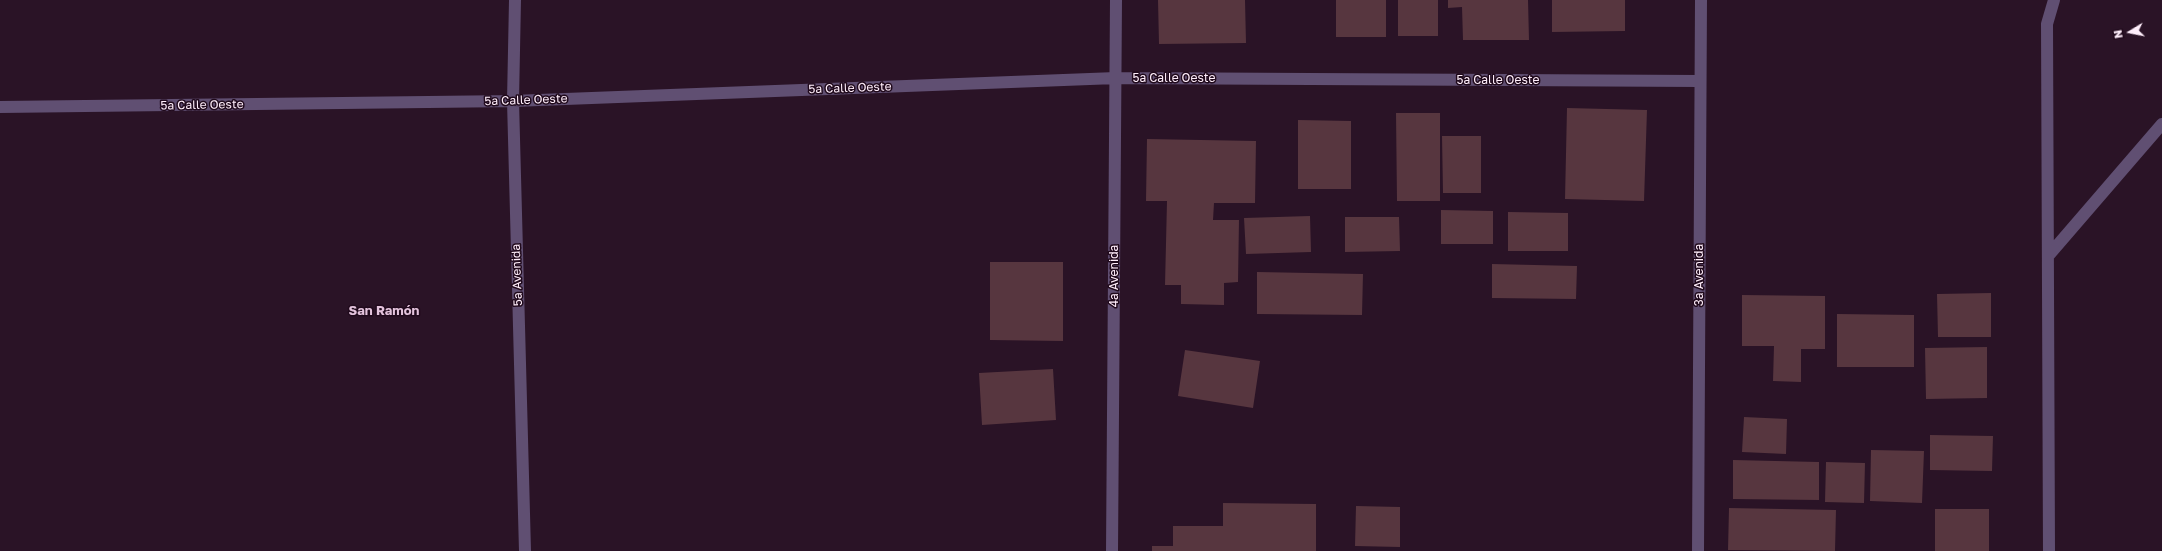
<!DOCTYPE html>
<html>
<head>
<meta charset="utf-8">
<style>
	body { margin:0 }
	#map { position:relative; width:2162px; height:551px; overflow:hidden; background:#2a1326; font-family:"Golos Text",sans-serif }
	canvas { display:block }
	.north { position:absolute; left:2110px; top:12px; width:40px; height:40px; -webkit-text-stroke:3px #200a1c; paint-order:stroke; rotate:260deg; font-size:11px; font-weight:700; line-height:16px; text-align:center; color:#ffeefb }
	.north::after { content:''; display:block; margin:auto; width:14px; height:18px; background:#ffeefb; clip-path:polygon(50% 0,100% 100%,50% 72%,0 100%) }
</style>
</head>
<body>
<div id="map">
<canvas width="2162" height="551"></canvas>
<div class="north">N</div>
</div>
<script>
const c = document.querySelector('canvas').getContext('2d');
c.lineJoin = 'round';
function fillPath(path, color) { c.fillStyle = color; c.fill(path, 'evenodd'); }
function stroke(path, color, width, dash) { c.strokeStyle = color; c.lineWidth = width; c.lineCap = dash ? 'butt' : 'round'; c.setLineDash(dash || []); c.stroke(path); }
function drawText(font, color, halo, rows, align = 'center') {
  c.font = font + ' "Golos Text",sans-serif'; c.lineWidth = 3; c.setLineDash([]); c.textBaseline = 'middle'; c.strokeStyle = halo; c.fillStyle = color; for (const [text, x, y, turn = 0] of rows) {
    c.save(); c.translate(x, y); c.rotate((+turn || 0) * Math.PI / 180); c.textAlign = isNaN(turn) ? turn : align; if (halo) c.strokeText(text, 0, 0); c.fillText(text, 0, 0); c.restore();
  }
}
const building = new Path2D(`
	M1158 0H1245L1246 43 1159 44Z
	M1336 0H1386V37H1336Z
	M1398 0H1438V36H1398Z
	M1448 0H1528L1529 40H1463L1462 7 1448 8Z
	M1552 0H1625V31L1552 32Z
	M1567 108 1647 110 1644 201 1565 199Z
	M1396 113H1440V201H1397Z
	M1298 120 1351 121V189H1298Z
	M1442 136H1481V193H1443Z
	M1147 139 1256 141 1255 203H1214L1213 220H1239L1238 282 1224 283V305L1181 304V285H1165L1167 201H1146Z
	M1441 210 1493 211V244H1441Z
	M1508 212 1568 213V251H1508Z
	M1310 216 1311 252 1246 254 1244 218Z
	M1345 217H1399L1400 251 1345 252Z
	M990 262H1063V341L990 340Z
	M1492 264 1577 266 1576 299 1492 298Z
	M1257 272 1363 274 1362 315 1257 314Z
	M1991 293V337H1938L1937 294Z
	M1742 295 1825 296V349H1801V382L1773 381 1774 346H1742Z
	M1837 314 1914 315V367H1837Z
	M1987 347V398L1926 399 1925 348Z
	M1185 350 1260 361 1253 408 1178 396Z
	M1053 369 1056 420 982 425 979 373Z
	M1744 417 1787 419 1786 454 1742 452Z
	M1930 435 1993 436 1992 471 1930 470Z
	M1871 450 1924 451 1922 503 1870 501Z
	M1733 460 1819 462V500L1733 499Z
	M1826 462 1865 463 1864 503 1825 502Z
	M1223 503 1316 504V551H1152V546H1173V526H1223Z
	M1356 506 1400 507V547L1355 546Z
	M1729 508 1836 510 1835 551 1728 550Z
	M1935 509H1989V551H1935Z`);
const minor = new Path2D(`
	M515 0 513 101 525 551
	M0 107 513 101 1116 78 1700 81
	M2049 255 2162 124
	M1112 551 1116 0
	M1698 551 1701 0
	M2049 551 2047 24 2054 0`);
const streetNames = [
	["5a Calle Oeste",1174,78],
	["5a Calle Oeste",1498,80],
	["5a Calle Oeste",850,88,-2],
	["5a Calle Oeste",526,100,-2],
	["5a Calle Oeste",202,105,-1],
	["5a Avenida",517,275,-92],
	["3a Avenida",1699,275,-90],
	["4a Avenida",1114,276,-90]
];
const neighbourhoodNames = [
	["San Ramón",384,311]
];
fillPath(building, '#57363f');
stroke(minor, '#604f72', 12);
drawText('12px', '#ffeefb', '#200a1c', streetNames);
drawText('bold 13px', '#e3c3dc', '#200a1c', neighbourhoodNames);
</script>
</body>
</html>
